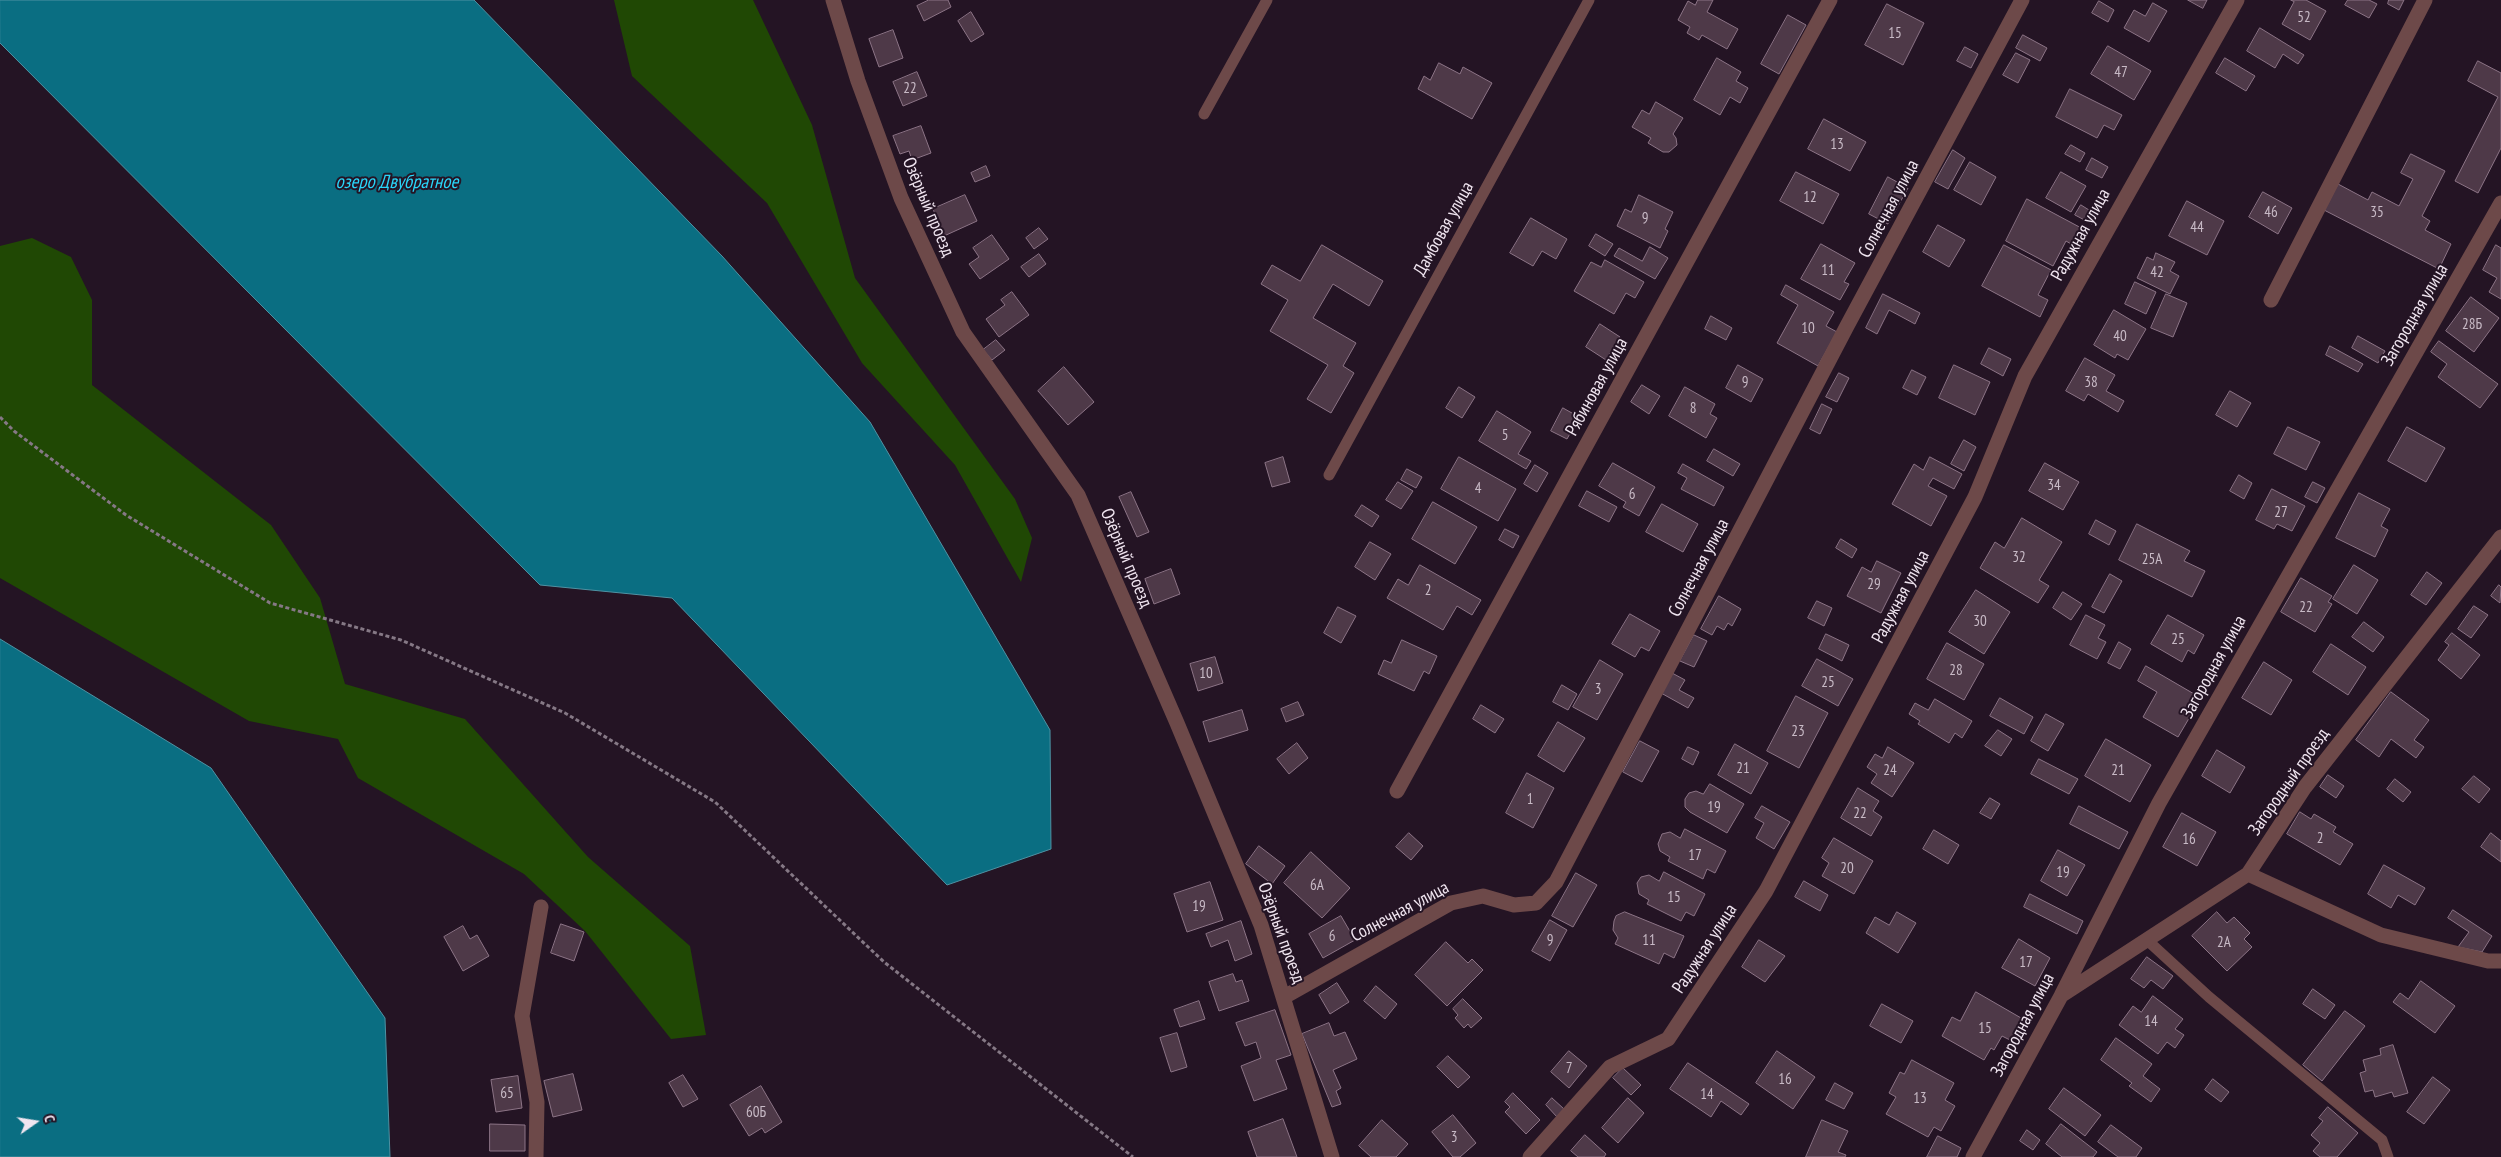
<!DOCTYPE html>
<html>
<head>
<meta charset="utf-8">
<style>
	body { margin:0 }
	#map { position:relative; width:2501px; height:1157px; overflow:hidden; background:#241424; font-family:"PT Sans Narrow",sans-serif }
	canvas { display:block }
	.north { position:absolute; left:10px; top:1097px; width:50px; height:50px; -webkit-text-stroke:4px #241424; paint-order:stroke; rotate:77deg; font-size:14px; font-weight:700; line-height:20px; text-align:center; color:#f0e5f0 }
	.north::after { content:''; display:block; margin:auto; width:18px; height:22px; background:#f0e5f0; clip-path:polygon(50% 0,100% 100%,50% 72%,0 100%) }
</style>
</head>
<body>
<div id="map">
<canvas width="2501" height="1157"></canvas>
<div class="north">С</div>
</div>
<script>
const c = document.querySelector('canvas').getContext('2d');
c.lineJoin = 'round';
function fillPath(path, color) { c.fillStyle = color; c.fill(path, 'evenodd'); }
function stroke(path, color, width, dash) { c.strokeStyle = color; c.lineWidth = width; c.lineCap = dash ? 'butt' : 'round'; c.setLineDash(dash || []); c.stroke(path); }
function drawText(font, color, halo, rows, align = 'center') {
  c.font = font + ' "PT Sans Narrow",sans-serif'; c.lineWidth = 4; c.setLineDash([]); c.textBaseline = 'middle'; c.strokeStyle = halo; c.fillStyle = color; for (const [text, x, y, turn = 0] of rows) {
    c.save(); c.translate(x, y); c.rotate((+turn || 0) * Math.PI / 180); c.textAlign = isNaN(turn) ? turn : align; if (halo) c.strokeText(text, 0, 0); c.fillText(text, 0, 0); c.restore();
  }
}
const green = new Path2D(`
	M614 0H753L812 125 855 278 1015 499 1032 538 1021 582 955 465 862 363 767 203 632 76Z
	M32 238 71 257 92 300V385L271 525 320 598 345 684 465 719 588 857 690 946 706 1035 671 1039 585 931 524 874 358 778 338 739 249 721 0 578V246Z`);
const water = new Path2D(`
	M0 0H474L722 256 870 422 1050 730 1051 849 947 885 672 598 540 585 0 43Z
	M0 639 211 768 385 1018 390 1157H0Z`);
const building = new Path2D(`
	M929 0H948L951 7 924 21 917 6Z
	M1698 0H1713L1707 12 1738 29 1727 49 1702 35 1699 40 1687 33 1690 27 1678 20 1688 1 1695 5Z
	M2188 0H2207L2203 8Z
	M2291 0H2306L2326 11 2310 40 2282 24 2294 2Z
	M2348 0H2369L2377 4 2369 18 2345 5Z
	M2389 0H2404L2399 10 2388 4Z
	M2099 1 2114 10 2108 22 2092 13Z
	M2153 3 2167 11 2149 42 2124 28 2134 10 2145 16Z
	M1887 4 1924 23 1903 65 1865 45Z
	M971 12 984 34 971 42 958 21Z
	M1788 15 1806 25 1779 74 1761 64Z
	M2260 28 2304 55 2298 64 2283 54 2275 68 2247 51Z
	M893 30 903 58 879 67 869 39Z
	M2023 35 2047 48 2040 61 2016 48Z
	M2108 46 2151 71 2134 100 2091 74Z
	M1965 47 1978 54 1971 68 1957 61Z
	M2016 53 2030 60 2018 83 2003 75Z
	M1717 58 1741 72 1736 81 1748 88 1740 103 1730 97 1720 115 1694 100Z
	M2225 58 2255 76 2246 91 2216 73Z
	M2478 61 2501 73V148L2478 193 2455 181 2498 97 2468 81Z
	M1439 63 1460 74 1463 67 1492 83 1472 119 1418 89 1424 76 1430 80Z
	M917 72 927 96 903 106 893 82Z
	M2070 89 2122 115 2114 130 2104 125 2097 138 2056 117Z
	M1656 102 1683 118 1673 134 1676 138 1677 145 1669 152H1663L1648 143 1651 138 1632 127 1642 110 1649 114Z
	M1824 119 1866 142 1850 171 1808 149Z
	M921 126 931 153 912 160 909 151 900 154 893 136Z
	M2071 145 2085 153 2080 162 2065 154Z
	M1953 150 1965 158 1948 189 1935 182Z
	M2411 154 2445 171 2422 216 2430 221 2425 230 2451 244 2439 269 2324 210 2338 184 2368 200 2372 192 2399 206 2413 179 2401 173Z
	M2092 158 2108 167 2102 178 2086 170Z
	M1970 162 1996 177 1981 205 1954 190Z
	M986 166 990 176 975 182 971 173Z
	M1796 172 1839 194 1823 224 1780 201Z
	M2061 172 2086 186 2071 212 2046 198Z
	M1888 177 1908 188 1888 224 1869 214Z
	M2263 192 2292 208 2278 234 2249 217Z
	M965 195 977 221 944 236 933 209Z
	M1639 195 1673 212 1665 229 1668 231 1660 248 1617 226 1625 209 1631 212Z
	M2027 199 2085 230 2076 247 2066 241 2053 266 2006 241Z
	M2187 201 2224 221 2207 255 2169 236Z
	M2081 205 2097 215 2092 224 2075 215Z
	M1531 218 1567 239 1556 259 1542 251 1533 266 1510 253Z
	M1938 225 1965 240 1949 267 1923 252Z
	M1039 228 1048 239 1034 249 1026 238Z
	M1596 234 1613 244 1605 256 1589 246Z
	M992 235 1009 259 980 279 969 264 979 257 973 248Z
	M1821 244 1855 263 1844 282 1849 284 1840 300 1801 279Z
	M1322 245 1383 281 1369 306 1333 284 1313 318 1356 343 1343 366 1354 373 1331 413 1307 399 1328 365 1270 331 1288 300 1261 284 1272 265 1300 281Z
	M2004 245 2051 270 2038 295 2048 300 2040 317 1982 286Z
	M2496 245 2501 248V299L2489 292 2497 278 2483 270Z
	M1650 247 1668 258 1655 279 1614 256 1619 248 1642 261Z
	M2156 253 2175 262 2170 271 2179 276 2170 294 2137 278 2147 257 2153 260Z
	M1039 254 1046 264 1029 277 1021 267Z
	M1605 260 1644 282 1635 298 1626 293 1614 314 1574 291 1591 262 1601 267Z
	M2135 282 2156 292 2146 314 2125 304Z
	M1786 285 1834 312 1826 326 1837 332 1818 366 1777 343 1798 305 1781 295Z
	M1012 292 1029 315 999 337 986 319 1005 305 1001 300Z
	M1883 294 1920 313 1915 324 1889 310 1877 334 1866 328Z
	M2166 294 2187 303 2173 337 2151 328Z
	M2471 297 2499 318 2474 352 2446 331Z
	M2114 310 2146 329 2128 360 2117 354 2115 358 2094 345Z
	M1711 316 1732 328 1726 340 1705 329Z
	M1600 324 1620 337 1606 360 1586 347Z
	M2358 336 2385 351 2378 363 2352 348Z
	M996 340 1005 350 992 360 983 350Z
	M2439 341 2498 384 2480 408 2438 377 2447 364 2431 352Z
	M2330 346 2363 364 2358 372 2326 355Z
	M1989 348 2011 359 2003 376 1981 364Z
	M2085 358 2115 375 2106 391 2124 401 2118 412 2088 394 2084 401 2066 391Z
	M1738 365 1763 379 1751 402 1726 388Z
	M1954 365 1990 382 1975 415 1939 398Z
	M1064 367 1094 402 1068 425 1038 391Z
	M1912 370 1926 377 1917 395 1903 388Z
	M1839 373 1849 378 1837 402 1826 397Z
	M1642 385 1660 396 1649 414 1631 402Z
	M1459 387 1475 397 1462 418 1446 408Z
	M1685 387 1715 404 1710 414 1717 418 1706 438 1669 416Z
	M2230 391 2251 403 2237 427 2216 415Z
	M1822 404 1832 409 1820 434 1810 429Z
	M1563 408 1579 417 1567 439 1551 431Z
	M1497 411 1531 432 1518 454 1531 461 1526 469 1479 441Z
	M2288 427 2320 442 2306 470 2274 454Z
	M2407 427 2445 448 2426 482 2388 461Z
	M1964 440 1976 447 1964 471 1951 464Z
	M1714 449 1740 464 1733 476 1707 461Z
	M1283 457 1290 482 1272 487 1265 463Z
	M1459 457 1516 489 1498 521 1441 489Z
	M1930 457 1962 474 1954 489 1933 478 1928 486 1947 496 1931 526 1892 504 1914 464 1923 470Z
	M1613 463 1655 487 1639 516 1623 507 1626 502 1599 486Z
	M2045 463 2079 482 2063 510 2029 491Z
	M1683 464 1724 487 1714 506 1681 489 1687 478 1678 473Z
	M1535 465 1548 473 1537 492 1524 484Z
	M1407 469 1422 477 1416 488 1401 480Z
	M2239 475 2252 483 2244 499 2230 491Z
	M1398 482 1413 491 1401 509 1386 500Z
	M2313 482 2325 488 2317 503 2305 497Z
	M2272 489 2305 506 2292 531 2277 524 2274 529 2256 520Z
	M1587 491 1617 507 1609 522 1579 506Z
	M1131 492 1149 532 1137 537 1119 497Z
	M2359 493 2390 509 2381 526 2388 530 2375 557 2336 538Z
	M1433 502 1477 527 1455 564 1412 539Z
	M1662 504 1698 524 1683 552 1646 532Z
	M1362 505 1379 516 1372 527 1355 516Z
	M2022 518 2062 542 2039 580 2049 586 2038 603 1980 568 1995 542 2004 548Z
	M2096 520 2116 531 2109 545 2089 534Z
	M2137 524 2190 551 2184 561 2205 571 2192 597 2119 560Z
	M1505 529 1519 536 1513 548 1499 540Z
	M1841 539 1857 549 1852 558 1836 548Z
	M1370 542 1391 554 1375 580 1355 567Z
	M1877 561 1901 573 1881 613 1847 596 1862 567 1871 572Z
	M1420 565 1481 600 1472 615 1457 606 1443 630 1387 598 1398 579 1408 585Z
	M2354 565 2378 580 2357 614 2333 599Z
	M1171 569 1180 594 1154 604 1145 579Z
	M2427 572 2442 583 2426 605 2411 595Z
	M2110 574 2122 581 2104 613 2092 607Z
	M2301 578 2332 596 2328 602 2332 604 2315 632 2281 612Z
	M2499 585 2501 587 2500 603 2491 596Z
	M1976 590 2010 612 1984 654 1949 632Z
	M2063 592 2082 604 2071 620 2053 608Z
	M1719 596 1741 609 1732 626 1728 623 1724 630 1717 626 1712 635 1701 629Z
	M1817 601 1832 608 1824 626 1808 618Z
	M2474 606 2488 615 2471 638 2458 629Z
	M1338 607 1356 616 1341 643 1324 633Z
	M1630 614 1660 631 1649 651 1641 647 1635 657 1612 644Z
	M2086 615 2105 625 2098 638 2106 642 2097 659 2070 645Z
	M2168 615 2204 635 2194 654 2188 650 2182 662 2151 644Z
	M2364 622 2384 637 2373 652 2352 637Z
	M2452 633 2480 655 2461 679 2438 660 2449 645 2445 642Z
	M1826 634 1849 645 1842 661 1819 649Z
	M1694 635 1707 641 1694 667 1680 661Z
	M1402 640 1437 656 1429 674 1424 671 1414 691 1378 674 1384 660 1391 663Z
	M2119 642 2131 649 2120 669 2108 663Z
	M1947 643 1984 664 1964 700 1927 679Z
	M2331 644 2366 667 2348 695 2313 672Z
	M1215 657 1223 683 1198 691 1190 664Z
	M1817 659 1853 679 1838 706 1802 686Z
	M1600 660 1623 674 1597 720 1573 707Z
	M2264 662 2292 680 2271 715 2242 698Z
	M2146 666 2201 698 2178 737 2143 717 2157 692 2138 681Z
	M1672 673 1685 680 1679 690 1694 698 1688 708 1661 693Z
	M1562 685 1577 694 1568 710 1553 702Z
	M2391 692 2429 720 2414 740 2424 747 2416 758 2391 739 2379 757 2356 740Z
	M1796 696 1828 713 1799 768 1767 751Z
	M2000 698 2033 717 2024 734 1990 716Z
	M1935 699 1972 721 1962 738 1955 733 1949 743 1918 724 1920 721 1909 714 1915 703 1928 710Z
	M1298 702 1304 715 1286 722 1281 709Z
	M1481 705 1504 719 1495 733 1473 719Z
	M1242 710 1248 730 1209 742 1203 722Z
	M2046 714 2064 724 2048 751 2031 741Z
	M1558 722 1585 738 1564 772 1538 756Z
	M1998 730 2012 739 2001 756 1985 746Z
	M2106 739 2151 765 2130 802 2085 776Z
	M1640 741 1659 751 1642 782 1623 772Z
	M1297 743 1308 758 1289 774 1277 759Z
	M1735 744 1768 763 1751 794 1718 775Z
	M1688 747 1699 752 1693 765 1682 759Z
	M1888 747 1914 763 1892 797 1871 783 1877 774 1867 767 1875 754 1882 758Z
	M2217 750 2245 767 2230 793 2202 776Z
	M2039 759 2078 779 2069 794 2031 774Z
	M1527 773 1554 788 1533 828 1506 813Z
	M2328 775 2344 786 2336 798 2320 787Z
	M2474 776 2490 789 2479 803 2462 789Z
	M2395 779 2411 792 2403 802 2387 789Z
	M1710 784 1744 804 1727 833 1690 812 1685 807V799L1689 793 1696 791 1703 794Z
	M1858 788 1879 801 1873 811 1882 817 1871 836 1841 818Z
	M1990 798 2000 804 1991 819 1980 813Z
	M1762 806 1790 822 1774 849 1756 838 1764 823 1755 818Z
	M2079 806 2128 832 2119 849 2070 824Z
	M2300 812 2311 819 2314 814 2336 827 2333 832 2353 844 2340 865 2287 834Z
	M2182 813 2216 832 2197 866 2163 847Z
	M1685 829 1726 851 1715 873 1707 869 1703 879 1668 861 1670 857 1660 851 1658 844 1662 834 1670 832 1680 838Z
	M1934 830 1959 845 1948 864 1923 849Z
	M1409 833 1423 846 1411 860 1396 847Z
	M2491 833 2501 841V862L2481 847Z
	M1834 838 1873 861 1854 894 1822 876 1829 863 1822 858Z
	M1259 846 1285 866 1272 884 1246 864Z
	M2058 850 2085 865 2067 896 2041 881Z
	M1311 852 1350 888 1322 918 1284 883Z
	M2384 865 2425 888 2415 905 2398 895 2391 908 2368 894Z
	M1664 872 1705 894 1694 916 1686 912 1681 921 1647 904 1649 900 1639 894 1637 883 1641 877 1649 875 1659 881Z
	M1576 873 1597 885 1573 927 1552 916Z
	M1804 881 1828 895 1820 911 1795 897Z
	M1210 882 1223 920 1187 932 1174 894Z
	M2030 894 2083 921 2077 934 2024 907Z
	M2453 910 2492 936 2482 952 2458 947 2469 932 2448 918Z
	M1625 912 1684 936 1674 958 1664 953 1659 964 1615 944 1618 938 1613 930 1614 921 1616 916Z
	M1897 912 1916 923 1898 953 1866 933 1875 917 1889 925Z
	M2217 912 2227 923 2234 917 2250 933 2244 939 2252 947 2227 971 2192 936Z
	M1341 916 1355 940 1323 958 1309 934Z
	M1550 920 1567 930 1550 961 1532 951Z
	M1241 921 1252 954 1235 961 1228 940 1211 947 1206 934Z
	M561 924 584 932 574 961 551 953Z
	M463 926 470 939 477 935 489 956 463 971 444 937Z
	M2019 939 2050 958 2035 986 2002 968Z
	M1759 940 1785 956 1765 982 1742 967Z
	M1446 942 1468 963 1472 959 1483 970 1447 1006 1415 975Z
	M2147 957 2173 976 2163 989 2151 980 2144 988 2131 979Z
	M1233 974 1236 982 1242 980 1249 1001 1219 1011 1209 982Z
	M2421 981 2455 1006 2435 1033 2393 1002 2400 993 2408 999Z
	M1337 983 1349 1002 1330 1014 1319 995Z
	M1376 986 1397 1004 1385 1019 1364 1001Z
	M2313 989 2335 1005 2325 1019 2303 1004Z
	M1976 992 2028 1022 2016 1043 2002 1036 1994 1050 1991 1048 1984 1060 1942 1036 1952 1017 1960 1021Z
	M2153 996 2183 1019 2175 1029 2184 1035 2175 1048 2167 1042 2158 1054 2119 1025 2133 1006 2141 1012Z
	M1463 999 1482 1018 1471 1028 1468 1024 1464 1028 1455 1018 1458 1015 1453 1009Z
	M1199 1001 1205 1019 1180 1027 1174 1010Z
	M1882 1004 1913 1021 1901 1043 1870 1026Z
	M1275 1010 1291 1055 1276 1060 1287 1089 1254 1101 1241 1066 1261 1058 1256 1042 1245 1046 1236 1023Z
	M2345 1011 2365 1026 2322 1081 2303 1065Z
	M1329 1023 1334 1036 1345 1032 1357 1059 1333 1070 1341 1088 1336 1091 1341 1104 1332 1107 1302 1034Z
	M1177 1033 1187 1067 1171 1072 1160 1038Z
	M2116 1038 2152 1064 2143 1076 2160 1089 2151 1102 2129 1086 2132 1083 2101 1060Z
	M2393 1045 2408 1093 2394 1097 2392 1092 2375 1097 2373 1090 2365 1092 2360 1073 2366 1071 2363 1060 2381 1055 2380 1049Z
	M1569 1051 1587 1066 1569 1088 1551 1072Z
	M1777 1051 1815 1077 1793 1109 1756 1083Z
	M1448 1056 1470 1077 1458 1088 1437 1067Z
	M1912 1060 1954 1083 1945 1100 1955 1106 1941 1131 1934 1127 1928 1137 1886 1114 1896 1097 1889 1093 1900 1072 1904 1074Z
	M1688 1063 1749 1104 1741 1115 1721 1101 1711 1117 1670 1089Z
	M1623 1068 1641 1085 1631 1095 1613 1078Z
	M573 1074 582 1110 553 1117 544 1081Z
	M683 1075 698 1099 683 1107 669 1083Z
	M518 1076 522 1108 496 1112 491 1080Z
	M2433 1077 2450 1090 2424 1124 2407 1112Z
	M2213 1079 2229 1092 2221 1102 2205 1090Z
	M1835 1083 1853 1093 1844 1109 1826 1100Z
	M761 1086 782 1122 765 1133 762 1128 749 1136 730 1105Z
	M2064 1088 2101 1115 2085 1136 2049 1109Z
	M1513 1093 1540 1120 1526 1134 1505 1112 1510 1107 1505 1102Z
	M1552 1098 1564 1109 1557 1117 1546 1105Z
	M1628 1098 1644 1113 1618 1143 1602 1128Z
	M2328 1107 2358 1133 2337 1157H2320L2313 1151 2320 1143 2311 1135 2323 1121 2319 1118Z
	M1453 1115 1476 1143 1460 1157H1453L1432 1132Z
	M1283 1119 1297 1157H1257L1248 1132Z
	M1382 1120 1408 1144 1396 1157H1371L1359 1146Z
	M1822 1120 1848 1131 1838 1152 1846 1155 1845 1157H1806Z
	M490 1124 525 1125V1151H490Z
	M2061 1124 2097 1152 2093 1157H2062L2046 1144Z
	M2111 1125 2142 1148 2136 1157H2118L2098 1142Z
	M2027 1130 2040 1140 2033 1150 2020 1141Z
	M1585 1135 1606 1154 1604 1157H1578L1571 1151Z
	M1938 1136 1961 1148 1957 1157H1927Z`);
const path = new Path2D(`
	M0 417 14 431 126 515 270 603 401 640 565 713 715 802 884 962 1133 1157`);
const lane = new Path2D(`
	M1204 114 1267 0
	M1329 475 1589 0
	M2147 940 2209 997 2382 1140 2388 1157`);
const street = new Path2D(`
	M833 0 858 81 901 198 963 332 1078 495 1177 723 1261 925 1332 1157
	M2271 300 2425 0
	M1397 791 1830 0
	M2248 874 2381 935 2488 961H2501
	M2062 995 2248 874 2305 787 2501 537
	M1284 997 1451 903 1483 896 1514 905 1536 903 1556 882 1847 326 2022 0
	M536 1157 537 1102 522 1016 541 907
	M1530 1157 1610 1067 1668 1039 1766 891 1975 497 2025 376 2237 0
	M1973 1157 2061 996 2159 803 2501 203`);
const numberNames = [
	["52",2304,18],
	["15",1895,34],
	["47",2121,73],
	["22",910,89],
	["13",1837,145],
	["12",1810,198],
	["46",2271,213],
	["35",2377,213],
	["9",1645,219],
	["44",2197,228],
	["11",1828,271],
	["42",2157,273],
	["28Б",2472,325],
	["10",1808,329],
	["40",2120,337],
	["9",1745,383],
	["38",2091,383],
	["8",1693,409],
	["5",1505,436],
	["34",2054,486],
	["4",1478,489],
	["6",1632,495],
	["27",2281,513],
	["32",2019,558],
	["25А",2152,560],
	["29",1874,585],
	["2",1428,591],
	["22",2306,608],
	["30",1980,622],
	["25",2178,640],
	["28",1956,671],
	["10",1206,674],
	["25",1828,683],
	["3",1598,690],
	["23",1798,732],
	["21",1743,769],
	["24",1890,771],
	["21",2118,771],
	["1",1530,800],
	["19",1714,808],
	["22",1860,814],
	["2",2320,839],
	["16",2189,840],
	["17",1695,856],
	["20",1847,869],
	["19",2063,873],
	["6А",1317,886],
	["15",1674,898],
	["19",1199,907],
	["6",1332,937],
	["9",1550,941],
	["11",1649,941],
	["2А",2224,943],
	["17",2026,963],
	["14",2151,1022],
	["15",1985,1029],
	["7",1569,1069],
	["16",1785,1080],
	["65",507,1094],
	["14",1707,1095],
	["13",1920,1099],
	["60Б",756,1113],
	["3",1454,1138]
];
const streetNames = [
	["Озёрный проезд",928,207,67],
	["Солнечная улица",1889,209,-62],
	["Дамбовая улица",1444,229,-61],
	["Радужная улица",2081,235,-61],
	["Загородная улица",2415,315,-60],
	["Рябиновая улица",1597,387,-61],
	["Озёрный проезд",1126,558,67],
	["Солнечная улица",1699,568,-62],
	["Радужная улица",1901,597,-62],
	["Загородная улица",2214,667,-61],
	["Загородный проезд",2289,782,-55],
	["Солнечная улица",1400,912,-28],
	["Озёрный проезд",1281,933,70],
	["Радужная улица",1705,949,-57],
	["Загородная улица",2023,1025,-62]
];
const waterNames = [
	["озеро Двубратное",397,183]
];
fillPath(green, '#204804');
fillPath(water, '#0a6e82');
stroke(water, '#4f92a3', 1);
fillPath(building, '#4e3948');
stroke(building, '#8c7486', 1);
stroke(path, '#857885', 3, [4, 2.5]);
stroke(lane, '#6d4949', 11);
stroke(street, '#6d4949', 15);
drawText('15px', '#c8bac6', null, numberNames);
drawText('18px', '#f0e5f0', '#241424', streetNames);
drawText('italic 19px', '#29d6f9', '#241424', waterNames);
</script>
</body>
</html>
